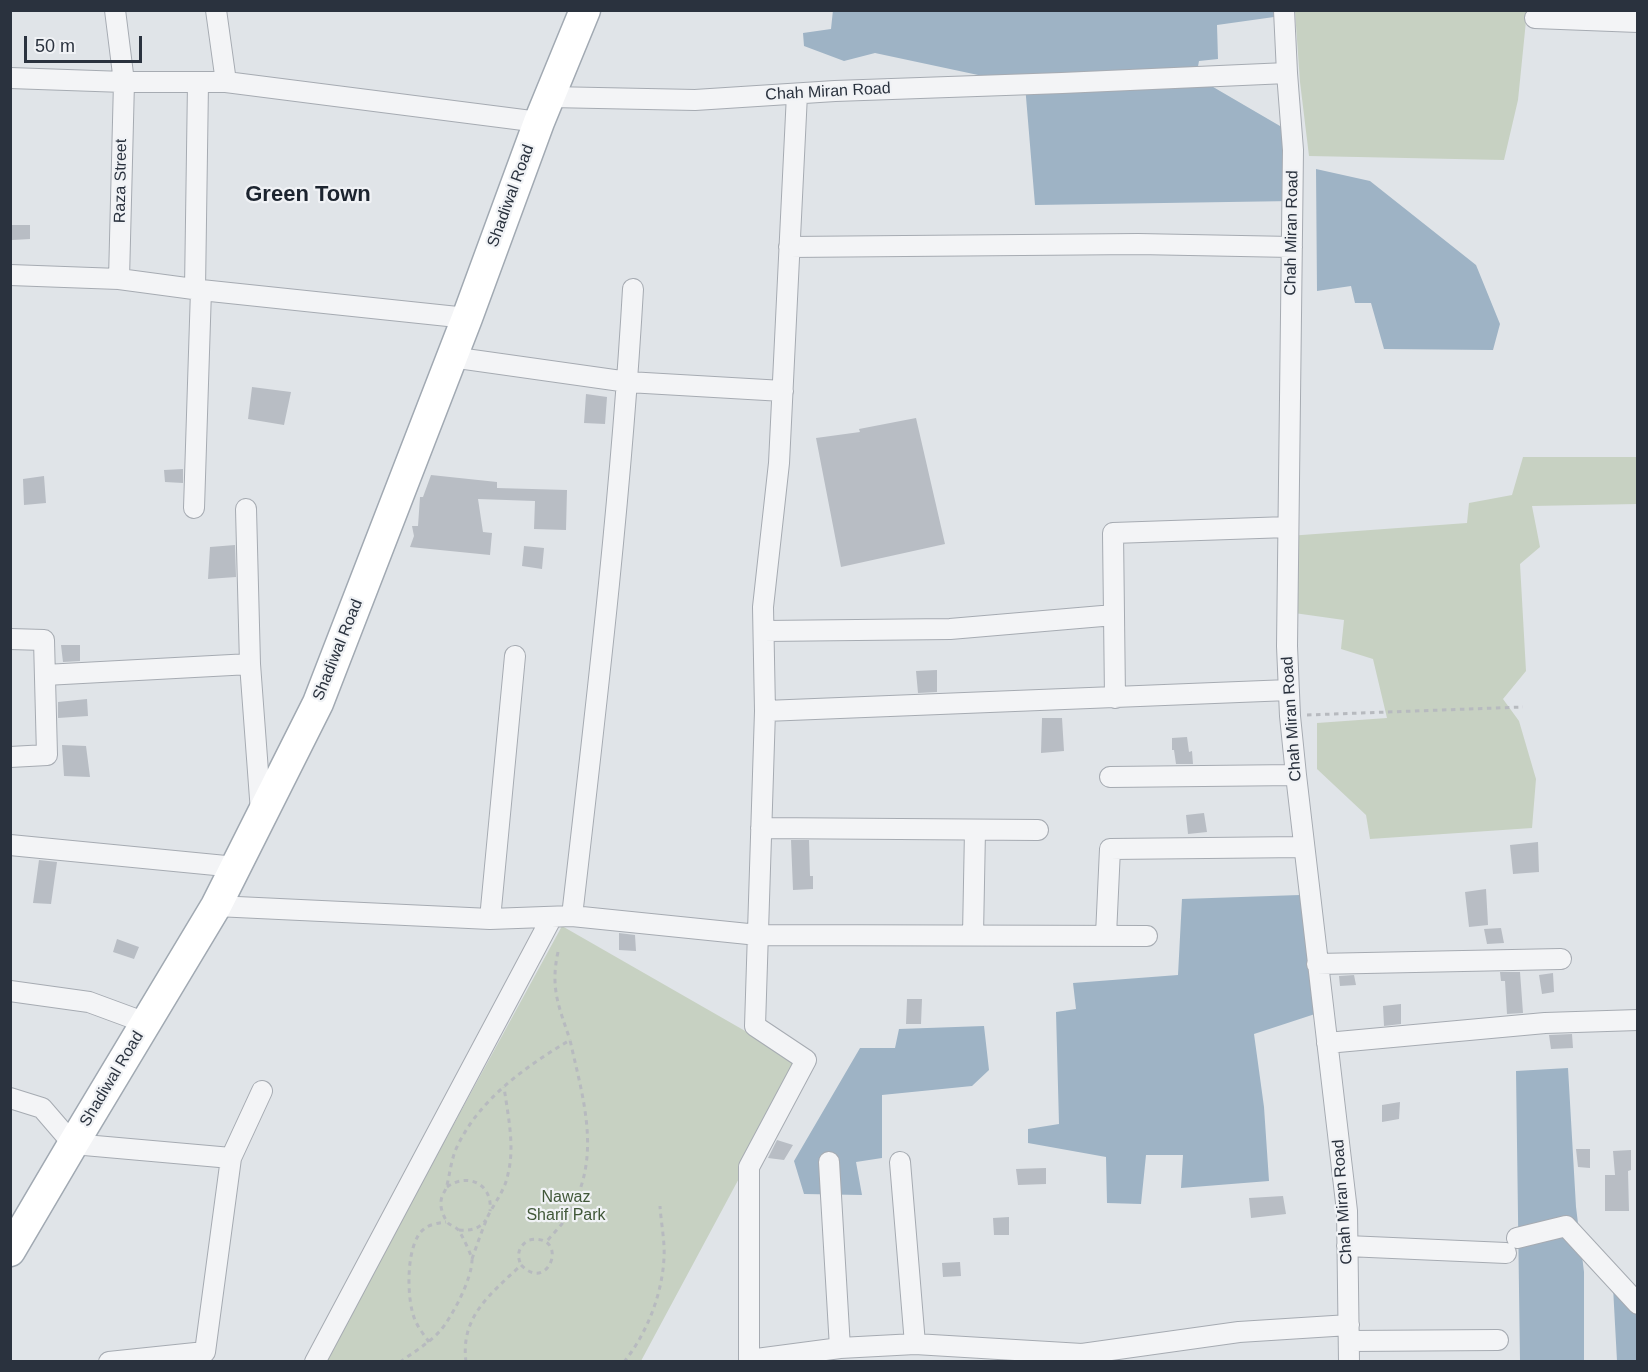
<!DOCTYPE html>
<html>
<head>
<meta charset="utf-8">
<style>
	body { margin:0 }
	#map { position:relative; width:1648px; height:1372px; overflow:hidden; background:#e0e4e8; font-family:Arial,sans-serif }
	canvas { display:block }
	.frame { position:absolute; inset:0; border:12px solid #2a323e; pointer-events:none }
	.scale { position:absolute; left:24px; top:36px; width:118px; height:27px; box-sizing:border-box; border:3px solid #2a323e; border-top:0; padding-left:8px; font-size:18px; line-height:21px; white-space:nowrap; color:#2a323e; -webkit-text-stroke:4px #f0f2f5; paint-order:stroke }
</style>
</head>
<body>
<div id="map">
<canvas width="1648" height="1372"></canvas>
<div class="frame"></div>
<div class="scale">50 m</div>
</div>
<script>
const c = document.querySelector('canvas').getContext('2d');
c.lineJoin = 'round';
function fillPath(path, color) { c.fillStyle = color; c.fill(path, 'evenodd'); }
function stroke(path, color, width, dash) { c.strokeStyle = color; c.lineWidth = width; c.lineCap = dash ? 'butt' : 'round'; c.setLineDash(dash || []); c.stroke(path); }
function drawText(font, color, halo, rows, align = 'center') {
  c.font = font + ' Arial,sans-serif'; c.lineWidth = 4.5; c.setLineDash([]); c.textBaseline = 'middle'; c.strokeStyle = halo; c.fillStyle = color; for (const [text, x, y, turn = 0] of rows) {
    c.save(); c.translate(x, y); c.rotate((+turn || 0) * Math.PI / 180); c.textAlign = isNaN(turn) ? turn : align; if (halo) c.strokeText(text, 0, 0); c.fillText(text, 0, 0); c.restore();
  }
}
const green = new Path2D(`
	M1295 11H1527L1518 100 1504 160 1309 156 1300 82Z
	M1523 457H1637V504L1532 506 1540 547 1520 564 1526 671 1503 699 1519 721 1536 779 1532 828 1370 839 1366 815 1317 769V723L1387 718 1373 659 1341 649 1344 620 1287 612 1288 536 1467 523 1469 503 1512 495Z
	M562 926 801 1063 641 1361 324 1362Z`);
const water = new Path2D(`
	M833 10 1274 11V17L1217 25 1218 59 1199 61 1196 77 1292 133 1293 201 1035 205 1025 85 875 53 844 61 804 46 803 33 831 29Z
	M1316 169 1370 181 1476 265 1500 324 1493 350 1384 349 1371 303H1355L1351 286 1317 291Z
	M1300 895 1315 1014 1254 1034 1264 1107 1269 1181 1181 1188 1183 1155H1146L1141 1204 1107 1203 1106 1157 1028 1143V1129L1059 1124 1056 1012 1076 1009 1073 983 1178 975 1182 899Z
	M984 1026 989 1070 972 1086 882 1095V1158L856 1162 862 1195 804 1194 794 1161 860 1048H895L899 1029Z
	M1568 1068 1576 1207 1584 1272V1361H1520L1516 1071Z
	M1613 1287 1637 1313V1361H1617Z`);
const building = new Path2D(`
	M11 225H30V239L12 240Z
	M252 387 291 392 284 425 248 419Z
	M586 394 607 397 605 424 584 423Z
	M916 418 945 544 841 567 816 438 860 432 859 429Z
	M183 469V483L165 482 164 470Z
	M431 475 497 482V488L567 490 566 530 534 529 535 501 478 499 483 532 492 533 490 555 410 547 414 536 412 526H418L420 497H423Z
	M44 476 46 503 24 505 23 479Z
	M235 545 236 577 208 579 210 547Z
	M524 546 544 548 542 569 522 566Z
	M61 645H80V661L63 662Z
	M937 670V692L918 693 916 671Z
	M87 699 88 716 58 718V702Z
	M1042 718H1062L1064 751 1041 753Z
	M1187 737 1189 752 1192 751 1193 764H1176L1174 750H1172V738Z
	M62 745 86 746 90 777 64 776Z
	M1204 813 1207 832 1188 834 1186 815Z
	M791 840H809L810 876H813V889L793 890Z
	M1538 842 1539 872 1513 874 1510 845Z
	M39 860 57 862 51 904 33 903Z
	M1486 889 1488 925 1469 927 1465 892Z
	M1501 928 1504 943 1487 944 1484 929Z
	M619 933 635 935 636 951 619 950Z
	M117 939 139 947 134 959 113 952Z
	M1500 972H1520L1523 1013 1507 1014 1505 981H1501Z
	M1553 973 1554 992 1542 994 1539 975Z
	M1354 975 1356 985 1340 986 1339 976Z
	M907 999H922L921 1024H906Z
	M1401 1004V1024L1384 1026 1383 1006Z
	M1572 1034 1573 1048 1551 1049 1549 1035Z
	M1400 1102 1399 1119 1382 1122V1105Z
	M777 1140 793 1145 784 1160 768 1158Z
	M1576 1149H1590V1168L1578 1167Z
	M1631 1150V1170L1628 1171 1629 1211H1605V1175H1615L1613 1151Z
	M1046 1168V1184L1018 1185 1016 1169Z
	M1283 1196 1286 1214 1251 1218 1249 1198Z
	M1009 1217V1235H994L993 1218Z
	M960 1262 961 1276 943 1277 942 1263Z`);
const path = new Path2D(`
	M1307 715 1523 707
	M558 952C550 988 559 1007 570 1040
	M447 1187C468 1172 493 1184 490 1211
	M459 1230C471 1231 479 1229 486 1220
	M472 1259C477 1245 482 1230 488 1216 495 1202 505 1190 508 1174 515 1146 508 1116 504 1087
	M429 1342C425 1336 419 1329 416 1322 406 1303 405 1243 424 1229 430 1224 439 1223 446 1222
	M400 1362C414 1352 429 1343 440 1331 452 1317 472 1279 472 1260 472 1256 462 1235 459 1231 457 1227 451 1226 448 1223 444 1218 440 1208 441 1202 441 1195 446 1191 447 1185 450 1173 451 1161 456 1149 478 1100 525 1067 570 1040 584 1103 604 1162 564 1221 559 1228 552 1235 546 1242
	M466 1362C460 1316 491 1294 521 1265 550 1295 570 1232 529 1240 519 1246 516 1254 521 1265
	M624 1362C647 1333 662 1295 664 1258 665 1241 661 1223 660 1206`);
const street = new Path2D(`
	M115 10 124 82 119 279
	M216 10 226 82 539 122
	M1284 10 1287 73 1293 150 1287 646 1290 716 1296 775 1347 1211 1349 1362
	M1535 18 1638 22
	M10 78 124 82H226
	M550 97 695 100 835 91 1062 83 1287 73
	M789 247 1138 244 1292 247
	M10 275 119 279 201 290 467 318
	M195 289 198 83
	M451 357 628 382 783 391
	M194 508 201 290
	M246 509 250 664 261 812
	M1114 615 1113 533 1288 527
	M764 631 950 629 1114 615 1115 698
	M10 639 44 640 47 755 10 757
	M45 675 250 664
	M765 711 1289 690
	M1110 777 1296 775
	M761 828 1038 830
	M10 845 236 867
	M216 906 490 919 515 656
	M572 916C596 708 621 499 633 289
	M490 919 572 916 758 935 1147 936
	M973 935 975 830
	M1106 935 1110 849 1303 847
	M1317 964 1561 959
	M10 991 89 1002 146 1023
	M1327 1043 1545 1023 1638 1020
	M10 1098 42 1108 73 1144 231 1158 205 1352 109 1362
	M231 1158 262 1091
	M829 1162 840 1348
	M900 1162 915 1344
	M1517 1238 1566 1226 1638 1304
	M1347 1246 1506 1253
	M1349 1341 1498 1340
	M749 1360 840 1348 915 1344 1082 1354 1239 1332 1349 1325
	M315 1362 552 917
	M749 1362V1167L806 1060 755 1026 765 711 763 607 779 463 797 94`);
const primary = new Path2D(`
	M10 1251 73 1144 216 906 318 703 467 318 539 122 585 10`);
const streetNames = [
	["Chah Miran Road",828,92,-3],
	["Raza Street",121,181,-89],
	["Shadiwal Road",511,196,-70],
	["Chah Miran Road",1292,233,-89],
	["Shadiwal Road",338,650,-68],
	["Chah Miran Road",1292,719,-94],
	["Shadiwal Road",112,1079,-59],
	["Chah Miran Road",1343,1202,-94]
];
const parkNames = [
	["Nawaz",566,1198],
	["Sharif Park",566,1216]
];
const districtNames = [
	["Green Town",308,195]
];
fillPath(green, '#c7d1c2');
fillPath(water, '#9eb3c5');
fillPath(building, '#b8bdc4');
stroke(street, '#a6abb2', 22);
stroke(primary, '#a1a9b2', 33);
stroke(path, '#b7babf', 3, [4.5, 4.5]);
stroke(street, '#f3f4f6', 20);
stroke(primary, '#fff', 30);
drawText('16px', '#2a323e', '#f0f2f5', streetNames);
drawText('16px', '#415839', '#f0f2f5', parkNames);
drawText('bold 22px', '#1c242f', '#f0f2f5', districtNames);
</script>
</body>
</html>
